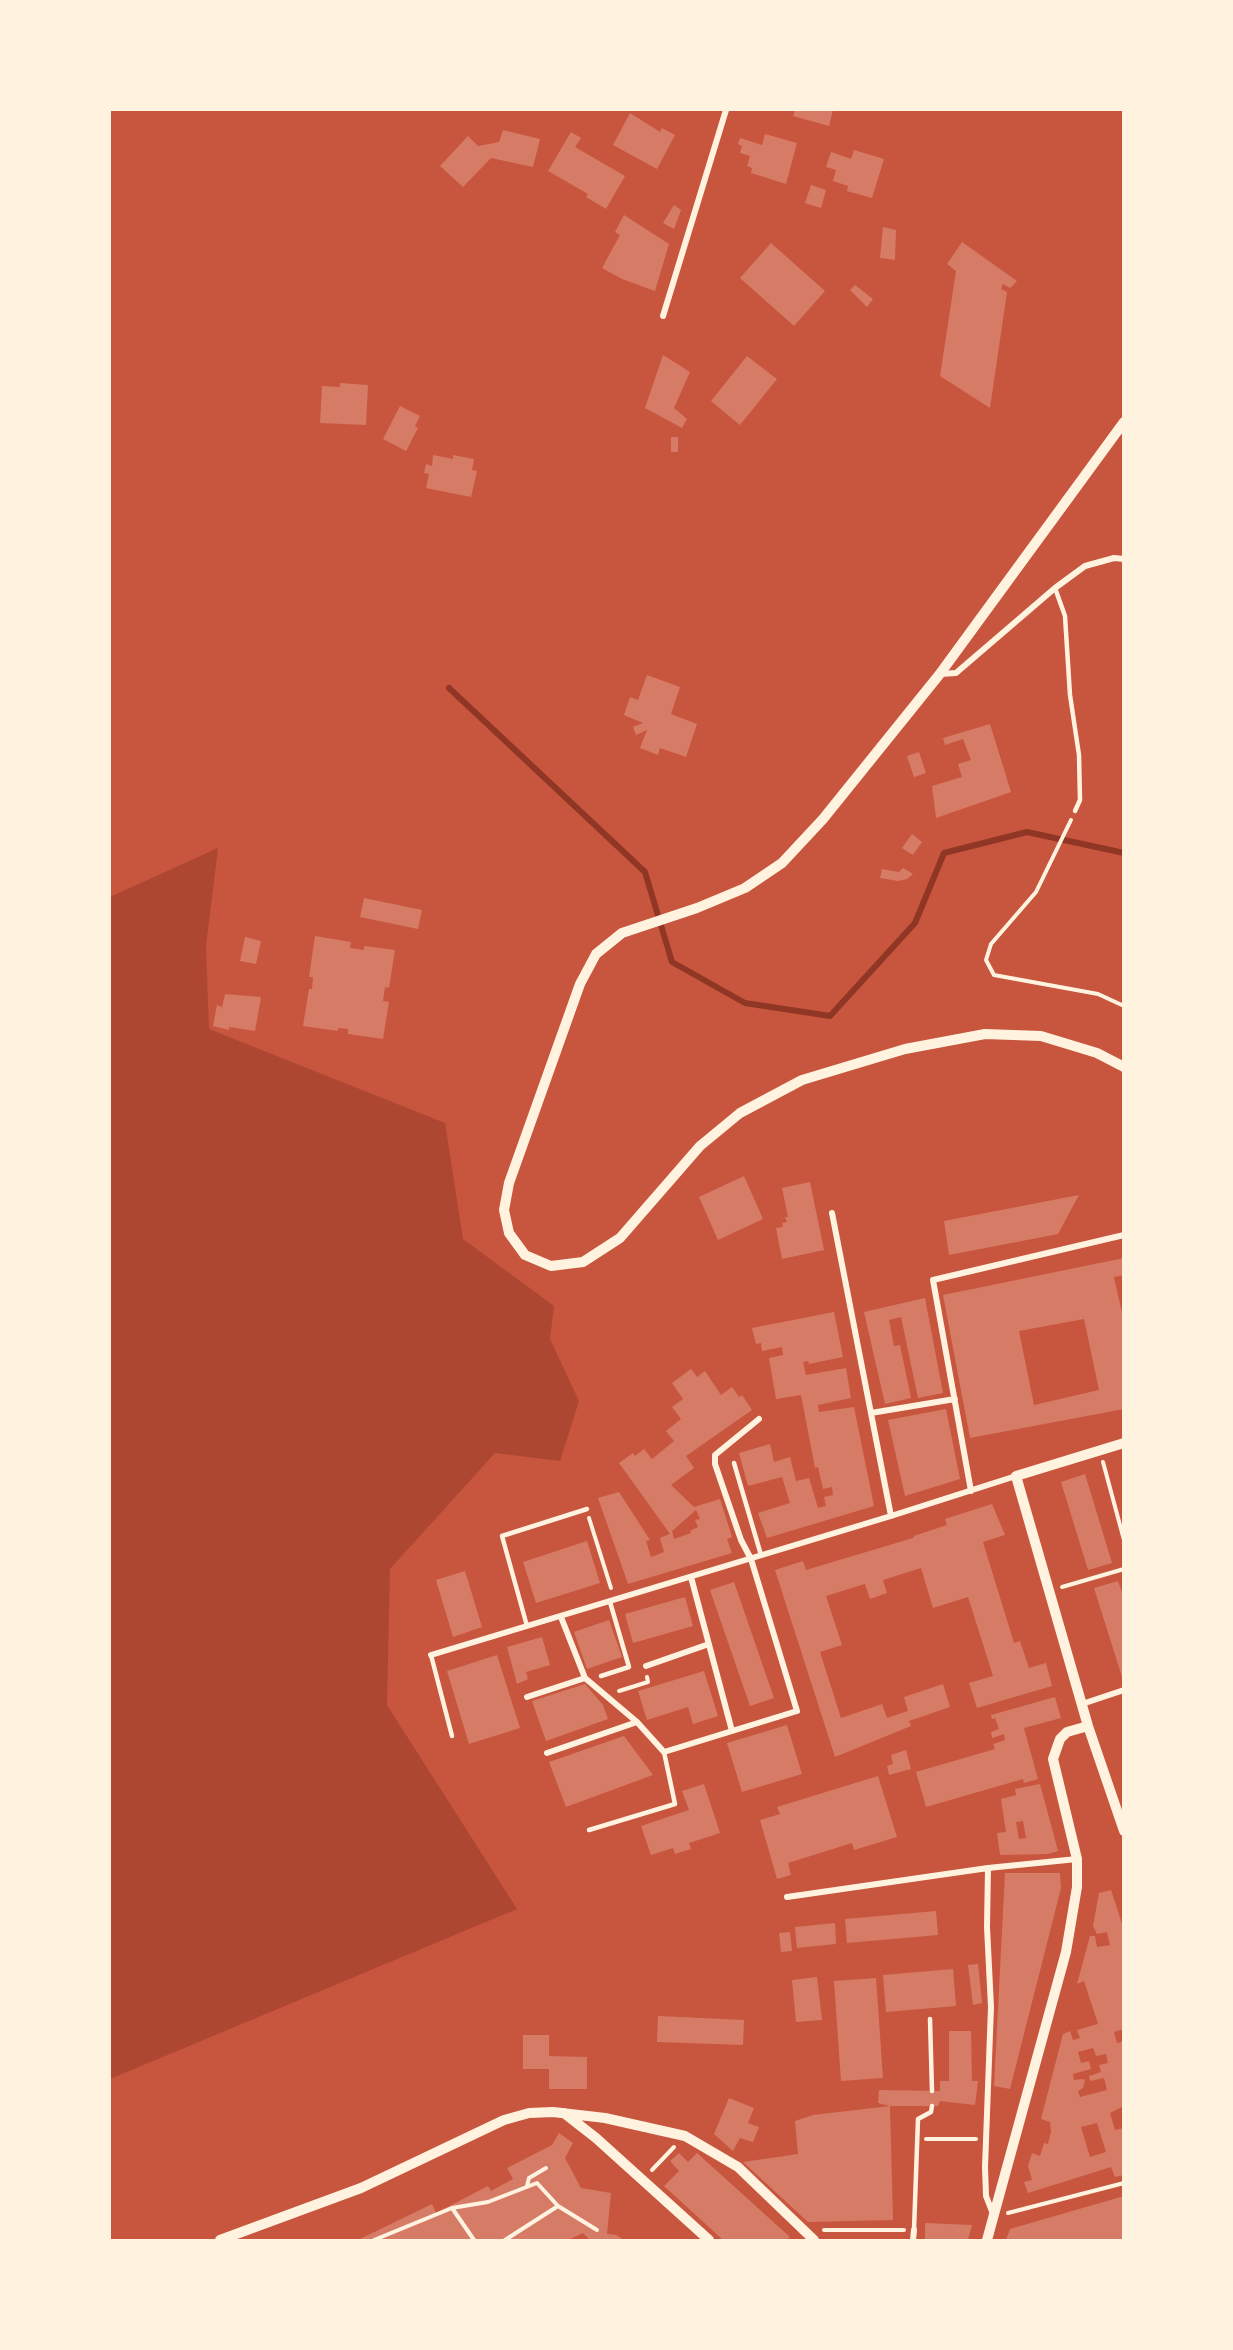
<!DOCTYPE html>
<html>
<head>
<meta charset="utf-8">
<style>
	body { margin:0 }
	#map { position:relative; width:1233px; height:2350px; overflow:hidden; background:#c8553d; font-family:Karla,sans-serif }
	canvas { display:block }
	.frame { position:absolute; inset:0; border:111px solid #fff3e0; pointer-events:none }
</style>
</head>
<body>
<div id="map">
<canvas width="1233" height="2350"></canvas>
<div class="frame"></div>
</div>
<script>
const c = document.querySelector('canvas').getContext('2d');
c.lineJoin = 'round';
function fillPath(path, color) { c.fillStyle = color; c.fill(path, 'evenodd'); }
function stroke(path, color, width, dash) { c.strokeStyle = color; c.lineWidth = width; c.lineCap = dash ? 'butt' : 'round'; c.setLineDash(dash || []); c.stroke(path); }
const green = new Path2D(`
	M218 848 206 946 209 1029 445 1123 463 1239 554 1306 550 1339 579 1401 560 1461 495 1453 390 1569 387 1705 517 1909 110 2079V897Z`);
const stream = new Path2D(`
	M449 688 645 872 672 962 745 1003 830 1016 915 923 944 853 1027 832 1124 853`);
const building = new Path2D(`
	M795 110H833L829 126 793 116Z
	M630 113 660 132 662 128 675 135 657 169 613 145Z
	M503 130 540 139 533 167 491 158 463 187 440 166 468 136 478 146 499 142Z
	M571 132 581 138 575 147 625 176 606 209 586 197 588 194 548 171Z
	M765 134 797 143 786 184 751 173 752 168 747 166 750 156 740 153 742 146 738 144 740 138 762 145Z
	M854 150 884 159 872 198 847 191 848 186 833 181 836 170 826 167 831 152 851 159Z
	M811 185 826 190 821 208 805 203Z
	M674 205 681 210 674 229 663 223Z
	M624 215 669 244 655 291 622 279 602 268 620 235 615 232Z
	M883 227 896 230 895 260 880 258Z
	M962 242 1017 281 1010 288 1003 284 1001 289 1007 292 990 408 940 376 956 271 947 264Z
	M771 243 825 291 794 326 740 278Z
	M855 285 873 299 867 307 850 290Z
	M663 355 690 372 674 408 687 419 682 428 645 408Z
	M747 356 777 379 740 425 711 401Z
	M340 383 368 385 366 425 320 423 322 386 340 387Z
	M400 406 420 416 415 426 418 428 406 451 383 439Z
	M671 437H678V452H671Z
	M433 455 453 459V455L474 459 472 470 477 471 471 497 426 488 429 474 424 473 426 464 432 466Z
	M647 675 680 687 671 714 697 724 686 757 660 748 658 755 640 748 647 730 636 735 633 727 643 723 624 715 630 697 638 700Z
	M990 724 1011 792 936 818 932 786 962 777 958 764 971 760 963 739 945 745 943 738Z
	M919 752 926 773 914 777 907 756Z
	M912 834 922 842 913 855 902 848Z
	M903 868 913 874 907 879 898 881 880 878 882 869 899 872Z
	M364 898 422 910 418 929 360 917Z
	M315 936 351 942 350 948 364 950V946L395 950 389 988 385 987 383 1001 389 1002 383 1039 348 1034V1029L338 1028V1031L303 1026 309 989H312L313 977H309Z
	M245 937 261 941 256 964 240 961Z
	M225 994 261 997 255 1031 229 1027V1030L213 1026 217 1005 222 1007Z
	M744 1176 763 1219 718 1240 699 1197Z
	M810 1182 824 1250 782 1259 776 1228 783 1227 782 1223 787 1222 785 1217H788L782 1188Z
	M1079 1195 1058 1234 949 1255 944 1221Z
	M1124 1258V1275L1114 1277 1124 1322V1409L970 1438 943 1295ZM1084 1319 1099 1390 1034 1405 1019 1331Z
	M925 1298 943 1393 918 1398 901 1317 889 1320 894 1346 900 1345 911 1398 885 1404 864 1312Z
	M834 1312 843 1357 809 1364 808 1361 803 1362 806 1375 846 1368 851 1398 818 1405 819 1412 854 1407 874 1506 767 1538 758 1513 790 1503 782 1477 748 1486 739 1453 770 1444 774 1462 790 1457 796 1481 809 1478 818 1508 826 1506 824 1497 833 1495 832 1487 823 1489 818 1467 815 1468 801 1395 776 1399 769 1358 783 1355 782 1347 762 1351 761 1343 756 1344 752 1328Z
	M691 1369 697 1377 705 1371 721 1395 732 1387 739 1397 742 1395 752 1410 686 1456 694 1468 671 1485 694 1507 720 1499 732 1537 727 1539 732 1553 628 1584 598 1498 619 1492 650 1540 646 1541 651 1557 664 1552 660 1538 670 1534 619 1463 633 1453 635 1456 644 1449 652 1459 674 1441 666 1431 681 1419 672 1407 683 1399 672 1383ZM696 1510 700 1519 695 1520 698 1527 690 1531 691 1533 674 1539 672 1531Z
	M946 1409 960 1479 905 1496 888 1420Z
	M1085 1474 1112 1563 1088 1570 1061 1482Z
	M992 1504 1005 1535 983 1542 1014 1643 1020 1641 1029 1668 1046 1663 1052 1686 977 1708 969 1683 993 1676 968 1597 933 1608 921 1568 883 1580 887 1593 870 1599 865 1584 826 1596 842 1645 820 1652 841 1718 882 1704 887 1718 908 1711 904 1697 943 1684 950 1707 909 1721 911 1726 835 1757 775 1570 803 1561 806 1570 913 1538 914 1536 947 1525 945 1519Z
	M587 1541 600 1583 536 1603 523 1562Z
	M465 1571 482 1627 453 1637 436 1580Z
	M1118 1581 1124 1598V1677H1122L1094 1588Z
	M734 1582 774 1698 750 1706 710 1590Z
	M685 1597 693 1626 633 1643 625 1614Z
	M609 1620 622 1657 587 1669 574 1632Z
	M542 1637 550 1665 526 1672 528 1679 517 1684 507 1647Z
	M497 1655 520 1728 469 1744 447 1671Z
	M704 1671 718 1716 693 1724 688 1707 647 1720 638 1691Z
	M585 1684 603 1705 608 1719 546 1741 532 1701Z
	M1055 1697 1061 1718 1024 1728 1038 1779 1024 1783 1023 1779 926 1807 916 1772 995 1749 993 1744 1005 1740 1004 1734 992 1738 991 1732 999 1729 995 1718 992 1719 991 1715Z
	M787 1725 802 1774 742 1792 727 1743Z
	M624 1736 653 1775 566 1807 549 1762Z
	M906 1750 911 1769 889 1775 887 1766 893 1764 891 1755Z
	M878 1776 897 1837 854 1850 852 1843 788 1863 791 1875 777 1879 760 1820 780 1814 777 1807Z
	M704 1784 720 1833 689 1843 691 1849 675 1854 673 1848 651 1855 641 1826 689 1810 682 1791Z
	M1040 1784 1058 1851 1048 1854 1000 1855 997 1833 1006 1832 1001 1799 1016 1795 1015 1789ZM1023 1821 1026 1838 1019 1839 1016 1822Z
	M1005 1873H1060L1061 1888 1010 2089 994 2086Z
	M1111 1890 1124 1930V2029L1114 2032 1117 2043 1124 2041V2106L1110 2113 1115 2130 1124 2128V2175L1115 2177 1111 2167 1028 2193 1024 2182 1032 2180 1028 2166 1032 2153 1040 2156 1044 2143 1048 2144 1051 2132 1050 2122 1041 2119 1063 2034 1070 2031 1073 2040 1080 2038 1077 2030 1098 2024 1084 1981 1077 1984 1090 1936H1095L1097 1947 1110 1945 1107 1932 1097 1934 1093 1926 1099 1893ZM1093 2048 1096 2056 1106 2054 1108 2063 1099 2065 1101 2072 1089 2076 1090 2081 1104 2078 1107 2090 1080 2097 1078 2091 1083 2088 1085 2081 1084 2079 1074 2080 1073 2074 1091 2069 1089 2061 1081 2063 1078 2052ZM1097 2123 1106 2152 1090 2157 1081 2127Z
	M936 1911 938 1935 847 1943 845 1919Z
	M835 1923 836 1944 797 1948 795 1927Z
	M790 1932 792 1951 781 1952 779 1933Z
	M978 1964 982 2003 973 2005 968 1965Z
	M953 1969 956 2006 886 2012 883 1975Z
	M817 1977 822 2020 796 2022 792 1980Z
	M876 1978 883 2078 841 2081 834 1981Z
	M658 2016 744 2020 743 2045 657 2042Z
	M949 2031H971L972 2081H978L975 2105 940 2101 938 2106H890L878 2103 879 2090 940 2091V2081H949Z
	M523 2035H549V2056L587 2057V2089H549V2069H523Z
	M729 2098 754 2108 748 2123 759 2127 753 2142 740 2138 733 2151 714 2134Z
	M890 2106 893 2220 808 2222 743 2162 798 2154 795 2121 813 2115Z
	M559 2133 573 2143 565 2158 581 2188 611 2193 607 2234 616 2235 624 2240H590L583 2233 568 2240H358L432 2204 436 2213 488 2186 491 2191 513 2179 507 2168 552 2145Z
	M679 2153 688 2162 697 2153 790 2237 786 2240H723L664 2186 679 2171 670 2161Z
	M1124 2196V2240H1006L1010 2229Z
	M925 2223 972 2225 968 2240H925Z`);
const path = new Path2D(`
	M1071 820 1036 892 991 944 986 960 994 975 1098 994 1124 1006
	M1103 1462 1124 1540
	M589 1518 611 1588
	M1062 1587 1124 1569
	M619 1691 648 1682 647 1677
	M926 2139H976
	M652 2170 674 2147
	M527 2186 529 2178 546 2168
	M558 2206 597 2230
	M452 2208 474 2240
	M1008 2213 1124 2183
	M824 2230H904
	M374 2240 452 2208 488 2202 537 2183 558 2206 505 2240`);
const service = new Path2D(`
	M1055 588 1065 616 1070 695 1079 755 1080 800 1075 811
	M734 1463 761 1555
	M527 1626 502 1536 587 1509
	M431 1655 452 1736
	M601 1676 629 1667 610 1602
	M589 1830 675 1804 664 1752
	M930 2019 932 2091
	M914 2230 918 2119 931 2112 932 2106`);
const minor = new Path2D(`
	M663 316 726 110
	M940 674 956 673 1055 588 1085 566 1114 558 1124 559
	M832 1213 891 1516
	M871 1413 955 1399
	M971 1491 933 1280 1124 1235
	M691 1577 732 1731
	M561 1617 585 1678 637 1722 664 1752 797 1711 751 1559 741 1540 715 1464V1455L759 1419
	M431 1655 891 1516 1016 1476
	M646 1666 709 1644
	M527 1697 585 1678
	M1082 1704 1124 1690
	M547 1753 637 1722
	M988 1868 987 1927 991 2007 985 2167 986 2196 993 2214
	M787 1897 988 1868 1077 1859
	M913 2240 914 2230`);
const tertiary = new Path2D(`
	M1124 422 939 675 823 819 782 863 745 888 697 908 622 933 596 954 580 984 509 1183 504 1210 509 1233 525 1255 551 1266 583 1262 620 1238 700 1146 740 1113 802 1080 905 1049 985 1034 1041 1036 1097 1053 1124 1067
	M1124 1443 1016 1476 1088 1726 1124 1831
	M564 2113 596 2138 709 2240
	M220 2240 361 2188 504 2120 529 2113 553 2112 605 2118 685 2136 738 2167 814 2240
	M987 2240 1066 1952 1077 1887V1859L1053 1759 1060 1739 1067 1732 1088 1726`);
fillPath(green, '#ae4732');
stroke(stream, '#8f3625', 6);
fillPath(building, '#d67c66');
stroke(path, '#fff3e0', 4);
stroke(service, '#fff3e0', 4.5);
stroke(minor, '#fff3e0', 6);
stroke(tertiary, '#fff3e0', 10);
</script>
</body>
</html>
